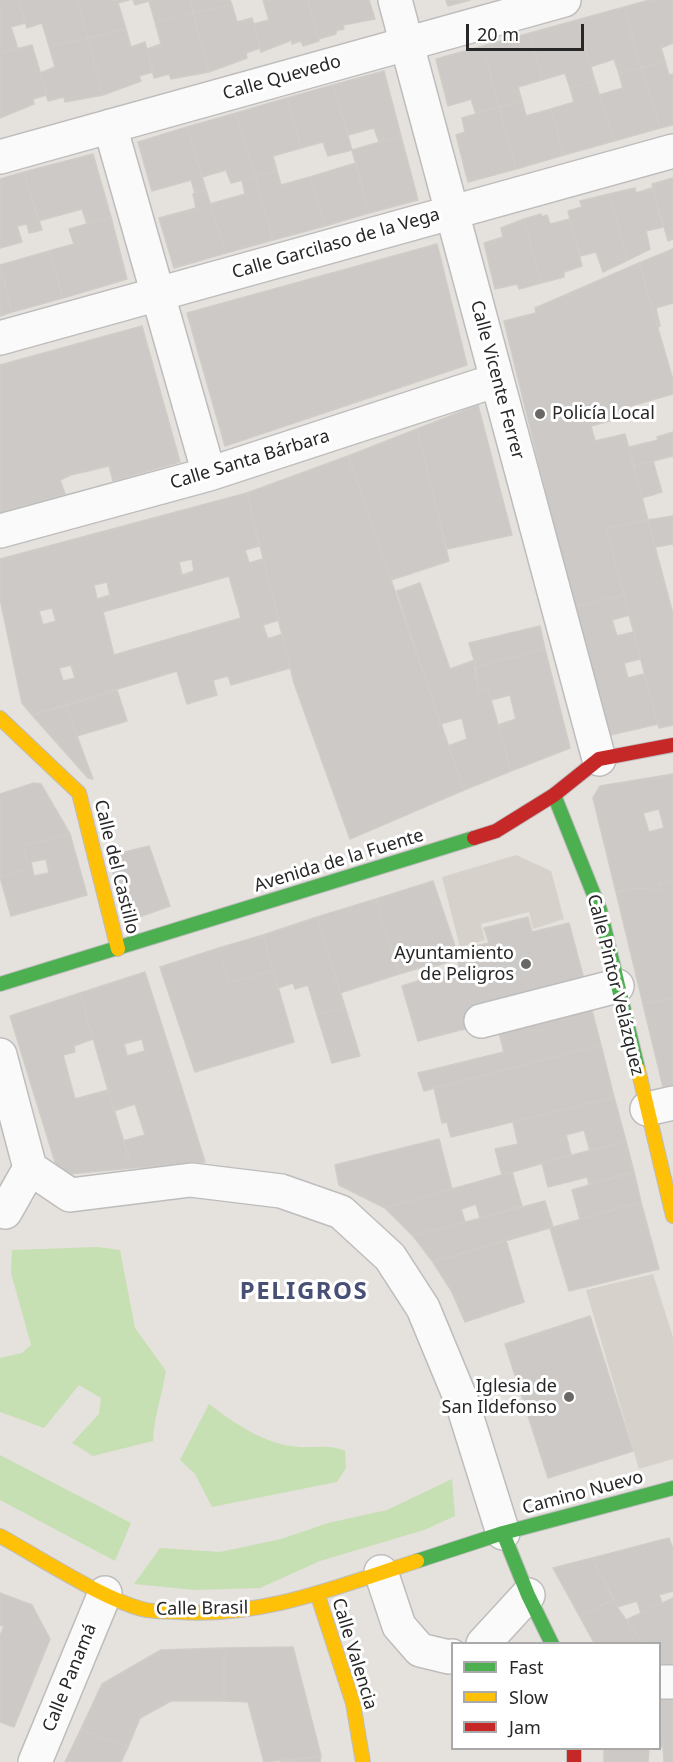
<!DOCTYPE html>
<html>
<head>
<meta charset="utf-8">
<style>
	body { margin:0 }
	#map { position:relative; width:673px; height:1762px; overflow:hidden; background:#e5e1dc; font-family:"Noto Sans",sans-serif }
	canvas { display:block }
	.legend { position:absolute; left:451px; top:1642px; width:210px; height:108px; box-sizing:border-box; background:#fff; border:2px solid #a9a9a9; margin:0; padding:8px 10px; list-style:none; font-size:18px; color:#272727 }
	.legend li { display:flex; align-items:center; gap:12px; height:30px }
	.legend b { width:30px; border:2px solid #a9a9a9 }
	.scale { position:absolute; left:466px; top:24px; width:118px; height:27px; box-sizing:border-box; border:3px solid #272727; border-top:0; padding-left:8px; font-size:18px; line-height:21px; white-space:nowrap; color:#272727; -webkit-text-stroke:4px #fff; paint-order:stroke }
</style>
</head>
<body>
<div id="map">
<canvas width="673" height="1762"></canvas>
<ul class="legend">
<li><b style="height:8px;background:#4caf50"></b>Fast</li>
<li><b style="height:8px;background:#ffc107"></b>Slow</li>
<li><b style="height:8px;background:#c62828"></b>Jam</li>
</ul>
<div class="scale">20 m</div>
</div>
<script>
const c = document.querySelector('canvas').getContext('2d');
c.lineJoin = 'round';
function fillPath(path, color) { c.fillStyle = color; c.fill(path, 'evenodd'); }
function stroke(path, color, width, dash) { c.strokeStyle = color; c.lineWidth = width; c.lineCap = dash ? 'butt' : 'round'; c.setLineDash(dash || []); c.stroke(path); }
function drawText(font, color, halo, rows, align = 'center') {
  c.font = font + ' "Noto Sans",sans-serif'; c.lineWidth = 6; c.setLineDash([]); c.textBaseline = 'middle'; c.strokeStyle = halo; c.fillStyle = color; for (const [text, x, y, turn = 0] of rows) {
    c.save(); c.translate(x, y); c.rotate((+turn || 0) * Math.PI / 180); c.textAlign = isNaN(turn) ? turn : align; if (halo) c.strokeText(text, 0, 0); c.fillText(text, 0, 0); c.restore();
  }
}
const green = new Path2D(`
	M97 1247 120 1250 135 1328 166 1371C162 1395 154 1417 153 1441L93 1456 72 1443 99 1414 101 1398 79 1385 44 1428 0 1412V1358L22 1353 31 1345 11 1273 12 1250Z
	M209 1404C236 1424 265 1445 300 1447 318 1448 329 1444 345 1451L346 1468 337 1482 212 1507 195 1474 180 1460Z
	M0 1455 131 1523 115 1561 0 1500Z
	M452 1479 455 1516 424 1530 320 1561 260 1588 195 1590 134 1584 160 1548 220 1552 281 1539 328 1523 387 1510Z`);
const plaza = new Path2D(`
	M516 855 551 871 564 919 533 929 529 912 481 924 485 940 460 947 442 877Z
	M653 1274 673 1337V1459L639 1469 586 1290Z`);
const building = new Path2D(`
	M0 0H18L25 23 11 27 18 49 0 53Z
	M18 0H77L88 38 49 46 42 23 27 28Z
	M77 0H129L118 3 126 29 88 38Z
	M133 0H190L193 13 155 22 149 1 135 5Z
	M190 0H230L232 5 193 13Z
	M263 0H308L319 41 303 46 301 41 292 44V40L261 52 254 24 269 20Z
	M308 0H369L375 19 343 25 344 29 336 31V34L319 39Z
	M446 0H470L448 6Z
	M650 0H673V43L661 48 665 61 641 68 624 7Z
	M232 5 237 22 252 18 260 48 246 53 247 58 209 72 193 13Z
	M624 7 641 68 619 74 614 59 590 67 577 20Z
	M193 13 209 72 171 79 169 74 154 78 147 49 161 44 155 22Z
	M577 20 595 81 570 88 565 73 542 80 530 33Z
	M126 29 131 47 145 42 153 72 139 76 141 81 103 95 88 38Z
	M530 33 542 80 518 87 522 101 499 107 483 46Z
	M88 38 103 95 65 102 64 97 48 101 40 73 55 67 49 46Z
	M32 45 47 95 33 99 34 104 0 118V53Z
	M483 46 499 107 476 114 471 99 448 106 436 59Z
	M665 61 669 75 673 74V125L660 128 641 68Z
	M641 68 660 128 614 141 599 95 623 88 619 74Z
	M384 71 401 136 379 142 374 128 348 135 333 85Z
	M595 81 614 141 564 155 551 109 574 102 570 88Z
	M333 85 352 150 328 156 323 142 301 148 287 98Z
	M287 98 301 148 273 156 277 171 255 177 236 113Z
	M522 101 526 116 551 109 564 155 516 169 499 107Z
	M499 107 516 169 468 182 456 135 465 132 462 118Z
	M236 113 255 177 231 183 226 170 202 177 187 127Z
	M187 127 206 190 195 193 191 180 152 191 138 142Z
	M401 136 418 200 369 213 352 150Z
	M93 154 111 217 87 224 82 209 38 221 24 172Z
	M356 163 369 213 325 226 310 177Z
	M277 171 281 185 310 177 325 226 273 240 255 177Z
	M24 172 42 230 29 233 27 224 17 226 22 242 0 248V179Z
	M255 177 273 240 226 253 210 204 245 194 242 180Z
	M673 178V239L668 241 652 184Z
	M635 188 636 193 652 188 663 227 646 231 650 249 628 260 609 194Z
	M206 190 226 253 174 268 159 218 196 208 193 194Z
	M609 194 628 260 603 272 596 252 580 256 568 211 582 207 580 201Z
	M541 214 542 217 547 215 550 224 570 219 582 266 564 272V277L541 283 524 219Z
	M111 217 127 279 63 298 49 251 74 244 69 229Z
	M524 219 541 283 519 289 517 284 495 289 484 243 503 237 501 228Z
	M437 244 467 365 225 446 187 313Z
	M673 249V303L656 308 660 326 658 327 639 263Z
	M49 251 63 298 12 312 0 265Z
	M639 263 673 380V394L620 409 621 418 591 426 595 441 625 434 648 520 606 528 624 595 574 607 504 321 536 313 535 308Z
	M0 267 12 312 0 316Z
	M142 326 180 462 113 481 109 466 71 475 60 480 65 494 0 512V365Z
	M478 405 512 535 447 549 417 429Z
	M417 429 449 561 391 580 348 456Z
	M673 432V456L634 466 629 447 658 440 657 437Z
	M348 456 464 790 350 839 294 683 247 493Z
	M653 461 662 492 642 498 634 466Z
	M247 493 259 546 245 550 249 563 263 559 279 620 263 625 268 639 282 634 290 668 231 685 228 676 213 680 217 695 187 704 177 671 32 715 22 703 0 599V559ZM192 559 194 571 182 575 179 562ZM229 576 241 618 114 655 103 612ZM107 582 110 595 97 599 94 585ZM52 608 56 621 43 625 39 611ZM71 665 75 678 63 681 59 668Z
	M673 516V544L655 547 648 520Z
	M648 520 673 614V725L659 728 606 528Z
	M420 583 450 669 475 660 479 691 488 689 511 771 464 790 448 746 467 739 462 718 440 724 397 591Z
	M624 595 629 615 612 620 617 636 634 632 640 659 624 663 628 678 644 674 658 724 606 736 574 607Z
	M540 626 545 649 476 667 469 643Z
	M545 649 570 748 511 771 498 725 516 719 510 695 491 700 488 689 479 691 474 667Z
	M117 690 127 721 77 736 66 706Z
	M66 706 77 736 93 779 88 778 32 715Z
	M673 774V881L659 884 660 890 637 888 616 892 593 798 600 786ZM659 809 664 828 649 832 643 813Z
	M34 783 41 784 70 834 23 846 29 869 0 877V794Z
	M70 834 87 895 11 916 0 877 29 869 23 846ZM46 859 49 873 34 876 31 862Z
	M149 846 170 906 125 922 109 856Z
	M433 881 459 958 427 969 426 966 399 974 376 899Z
	M673 881V998L643 1004 616 892 637 888 660 890 659 884Z
	M376 899 399 974 340 993 317 917Z
	M317 917 345 1007 317 1015 308 985 295 989 293 983 278 988 263 935Z
	M528 917 532 932 569 923 585 983 476 1026 418 1041 402 986 459 968 456 950 489 943 484 928Z
	M263 935 273 970 229 983 219 948Z
	M219 948 229 983 273 970 294 1042 195 1072 160 967Z
	M145 972 179 1079 205 1162 132 1168 123 1141 145 1135 135 1104 114 1111 80 993ZM142 1039 145 1051 127 1056 124 1044Z
	M80 993 93 1039 74 1046 75 1052 63 1055 75 1099 108 1090 132 1168 59 1175 10 1016Z
	M673 998V1085L663 1087 643 1004Z
	M589 999 601 1045 424 1091 418 1073 504 1052 496 1022Z
	M345 1007 360 1056 332 1063 317 1015Z
	M601 1045 614 1097 451 1137 447 1122 442 1123 434 1088Z
	M614 1097 626 1141 590 1151 584 1130 566 1135 571 1155 502 1175 495 1149 518 1144 513 1122Z
	M439 1139 452 1189 385 1208 339 1185 335 1165Z
	M626 1141 634 1172 589 1184 587 1177 548 1187 542 1163Z
	M512 1172 522 1206 480 1218 476 1204 461 1209 465 1222 413 1236 385 1208Z
	M634 1172 641 1202 580 1219 572 1190Z
	M545 1201 553 1227 433 1262 413 1236Z
	M641 1202 659 1269 569 1291 550 1228Z
	M506 1240 524 1302 465 1322 452 1292 433 1262Z
	M590 1316 633 1451 548 1478 505 1344Z
	M669 1538 673 1549V1591L659 1595 662 1603 641 1613 637 1601 617 1607 592 1558Z
	M592 1558 614 1599 580 1617 553 1568Z
	M0 1593 32 1605 50 1639 14 1727 0 1722V1636L4 1626 0 1625Z
	M673 1598V1669L660 1668V1644H643L626 1620Z
	M614 1599 617 1607 643 1644H595L593 1641 580 1617Z
	M293 1647 321 1756 264 1762 248 1702 224 1701V1648Z
	M224 1648V1701H171L140 1718 128 1747 81 1729 102 1684 161 1650Z
	M673 1692V1762H664L660 1693Z
	M660 1693 663 1747H660Z
	M81 1729 128 1747 121 1762H65Z
	M604 1748H649L648 1762H604Z
	M321 1756 320 1762H280Z`);
const street = new Path2D(`
	M395 0 599 759
	M110 126 209 474
	M0 157 564 0
	M0 338 673 151
	M0 531 209 474 497 380
	M481 1021 617 986
	M0 1055 30 1168 70 1195 191 1180 281 1191 341 1212 390 1257 423 1308 462 1402 503 1533
	M647 1109 673 1103
	M0 1208 5 1212 30 1168 25 1149
	M381 1572 399 1626 420 1650 449 1657 452 1656
	M483 1644 528 1595
	M660 1682H673
	M35 1762 105 1593`);
const fast = new Path2D(`
	M554 795 600 910 638 1069
	M0 984 474 838
	M503 1533 528 1595 552 1644
	M417 1561 503 1533 673 1488`);
const slow = new Path2D(`
	M0 718 79 793 118 949
	M638 1069 673 1216
	M0 1536C39 1557 105 1601 146 1610 156 1612 168 1611 178 1612 262 1618 339 1586 417 1561
	M317 1593 353 1703 363 1762`);
const jam = new Path2D(`
	M474 838 496 831 554 795 599 759 673 745
	M574 1748V1762`);
const markers = [
	[540,414,6,"#6a6866"],
	[526,964,6,"#6a6866"],
	[569,1397,6,"#6a6866"]
];
const streetNames = [
	["Calle Quevedo",282,78,-16],
	["Calle Garcilaso de la Vega",336,244,-16],
	["Calle Vicente Ferrer",497,380,75],
	["Calle Santa Bárbara",250,460,-17],
	["Avenida de la Fuente",339,861,-17],
	["Calle del Castillo",116,867,76],
	["Calle Pintor Velázquez",615,985,76],
	["Camino Nuevo",583,1493,-15],
	["Calle Brasil",202,1609,-1],
	["Calle Valencia",354,1654,73],
	["Calle Panamá",70,1678,-68]
];
const poiNames = [
	["Policía Local",552,414,"left"],
	["Ayuntamiento",514,954],
	["de Peligros",514,975],
	["Iglesia de",557,1387],
	["San Ildefonso",557,1408]
];
const districtNames = [
	["PELIGROS",304,1292]
];
fillPath(green, '#c6e0b4');
fillPath(plaza, '#d6d1cb');
fillPath(building, '#ccc9c6');
stroke(building, '#d0cdc8', 1.5);
stroke(street, '#bebdbe', 36);
stroke(fast, '#bebdbe', 16);
stroke(slow, '#bebdbe', 16);
stroke(jam, '#bebdbe', 16);
stroke(street, '#fbfafa', 33);
stroke(fast, '#4caf50', 14);
stroke(slow, '#ffc107', 14);
stroke(jam, '#c62828', 14);
for (const [x, y, r, color] of markers) { const dot = new Path2D(); dot.arc(x, y, r, 0, 2 * Math.PI); c.fillStyle = color; c.fill(dot); stroke(dot, '#fff', 2); }
drawText('18px', '#272727', '#fff', streetNames);
drawText('18px', '#272727', '#fff', poiNames, 'right');
c.letterSpacing = '1.5px';
drawText('bold 24px', '#495075', '#fff', districtNames);
c.letterSpacing = '0px';
</script>
</body>
</html>
